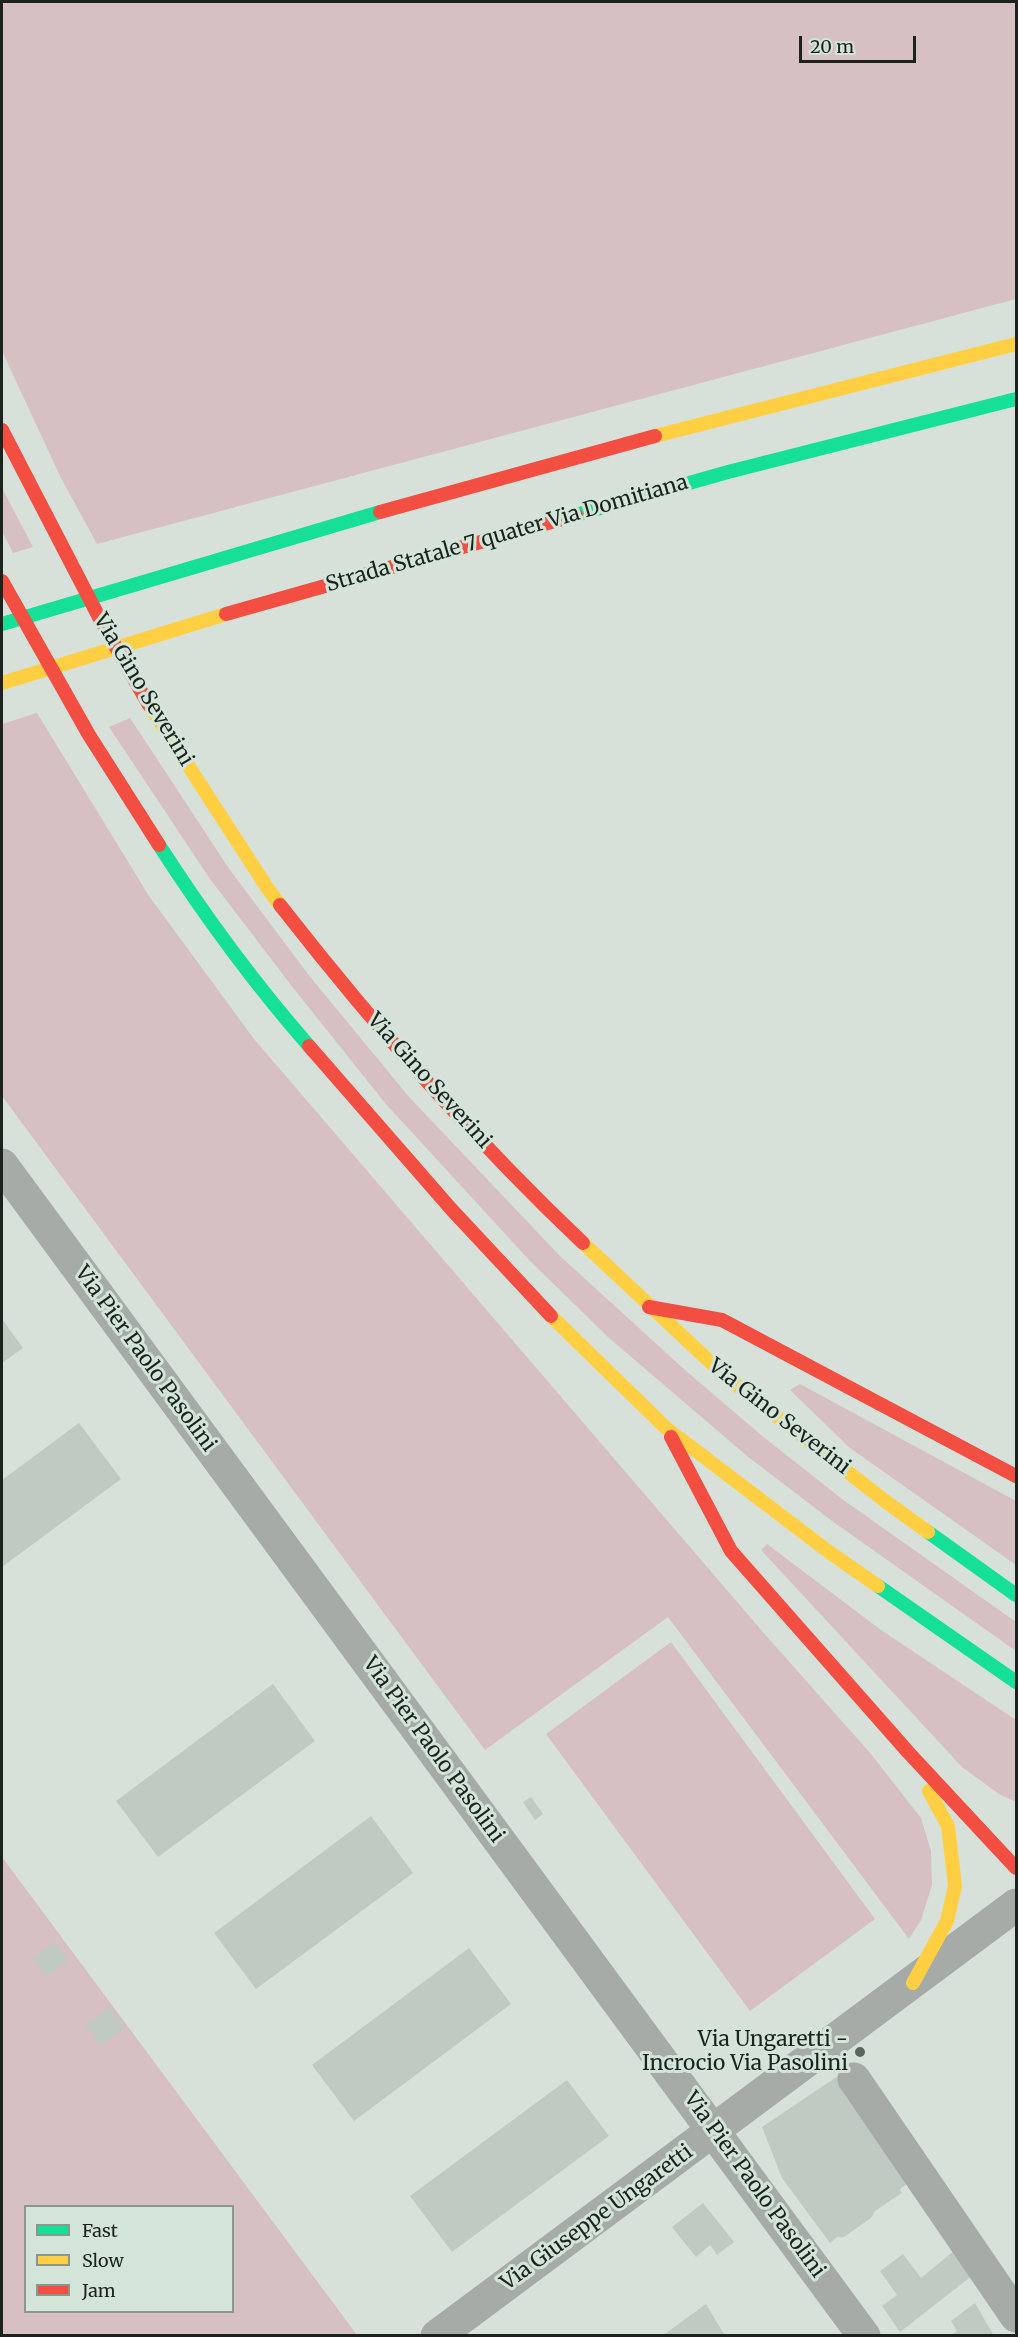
<!DOCTYPE html>
<html>
<head>
<meta charset="utf-8">
<style>
	body { margin:0 }
	#map { position:relative; width:1018px; height:2337px; overflow:hidden; background:#d7e1da; font-family:Merriweather,serif }
	canvas { display:block }
	.frame { position:absolute; inset:0; border:3px solid #1c221e; pointer-events:none }
	.legend { position:absolute; left:24px; top:2205px; width:210px; height:108px; box-sizing:border-box; background:#d3e5d8; border:2px solid #8a978e; margin:0; padding:8px 10px; list-style:none; font-size:18px; color:#1c221e }
	.legend li { display:flex; align-items:center; gap:12px; height:30px }
	.legend b { width:30px; border:2px solid #8a978e }
	.scale { position:absolute; left:799px; top:36px; width:117px; height:27px; box-sizing:border-box; border:3px solid #1c221e; border-top:0; padding-left:8px; font-size:18px; line-height:21px; white-space:nowrap; color:#1c221e; -webkit-text-stroke:4px #d3e5d8; paint-order:stroke }
</style>
</head>
<body>
<div id="map">
<canvas width="1018" height="2337"></canvas>
<div class="frame"></div>
<ul class="legend">
<li><b style="height:8px;background:#16e098"></b>Fast</li>
<li><b style="height:8px;background:#ffcf43"></b>Slow</li>
<li><b style="height:8px;background:#f24e42"></b>Jam</li>
</ul>
<div class="scale">20 m</div>
</div>
<script>
const c = document.querySelector('canvas').getContext('2d');
c.lineJoin = 'round';
function fillPath(path, color) { c.fillStyle = color; c.fill(path, 'evenodd'); }
function stroke(path, color, width, dash) { c.strokeStyle = color; c.lineWidth = width; c.lineCap = dash ? 'butt' : 'round'; c.setLineDash(dash || []); c.stroke(path); }
function drawText(font, color, halo, rows, align = 'center') {
  c.font = font + ' Merriweather,serif'; c.lineWidth = 6; c.setLineDash([]); c.textBaseline = 'middle'; c.strokeStyle = halo; c.fillStyle = color; for (const [text, x, y, turn = 0] of rows) {
    c.save(); c.translate(x, y); c.rotate((+turn || 0) * Math.PI / 180); c.textAlign = isNaN(turn) ? turn : align; if (halo) c.strokeText(text, 0, 0); c.fillText(text, 0, 0); c.restore();
  }
}
const green = new Path2D(`
	M2 2H1016V299L97 544 61 478 2 351Z
	M2 488 33 547 13 553 2 531Z
	M37 713 149 896 254 1039 762 1631 871 1754 921 1818 931 1851 932 1885 921 1920 909 1939 668 1617 485 1750 2 1096V724Z
	M130 718 230 870 311 978 410 1098 560 1256 685 1370 761 1435 842 1499 1016 1622V1651L832 1521 747 1456 609 1338 530 1261 385 1103 294 989 210 879 109 727Z
	M800 1384 1016 1501V1565L850 1448 790 1390Z
	M767 1544 881 1630 1016 1720V1802L999 1794 962 1767 761 1550Z
	M671 1642 875 1919 750 2011 546 1734Z
	M2 1857 357 2335H2ZM26 2206H232V2312H26Z`);
const building = new Path2D(`
	M2 1319 23 1348 2 1363Z
	M79 1423 121 1479 2 1567V1480Z
	M273 1684 315 1741 158 1857 116 1801Z
	M531 1797 543 1814 535 1820 523 1802Z
	M371 1816 413 1873 256 1989 214 1933Z
	M55 1942 68 1961 45 1977 33 1958Z
	M469 1948 511 2004 354 2121 312 2065Z
	M110 2007 125 2028 100 2046 85 2025Z
	M838 2076 909 2183 900 2189 902 2193 875 2211 871 2218 844 2237H837L830 2243 782 2178 762 2127Z
	M567 2080 609 2136 452 2252 410 2196Z
	M703 2203 734 2242 717 2255 710 2245 696 2257 672 2227Z
	M956 2249 973 2275 900 2332 882 2306 897 2295 880 2271 903 2254 921 2278Z
	M975 2303 994 2336H950L957 2331 951 2321Z
	M706 2304 725 2336H662Z`);
const street = new Path2D(`
	M2 1165 864 2336
	M854 2079 1016 2316
	M437 2336 1016 1905`);
const fast = new Path2D(`
	M576 515 728 472 1016 399
	M2 624 380 512
	M159 845C204 915 254 983 309 1046
	M928 1532 1016 1595
	M878 1586 1016 1682`);
const slow = new Path2D(`
	M655 436 1016 344
	M2 683 226 614
	M149 705 268 889 280 905
	M583 1243 724 1375 885 1501 928 1532
	M551 1316 666 1428 829 1552 878 1586
	M913 1983 947 1921 955 1886 948 1826 929 1791`);
const jam = new Path2D(`
	M2 430 101 621 149 705
	M380 512 655 436
	M2 581 89 735 159 845
	M226 614 576 515
	M280 905C373 1024 473 1139 583 1243
	M309 1046 452 1210 551 1316
	M649 1307 722 1320 1016 1476
	M671 1437 731 1551 908 1752 1016 1868`);
const markers = [
	[860,2052,6,"#5d6560"]
];
const streetNames = [
	["Strada Statale 7 quater Via Domitiana",507,534,-16],
	["Via Gino Severini",143,690,59],
	["Via Gino Severini",429,1081,48],
	["Via Pier Paolo Pasolini",145,1359,54],
	["Via Gino Severini",779,1417,38],
	["Via Pier Paolo Pasolini",433,1750,54],
	["Via Pier Paolo Pasolini",754,2185,54],
	["Via Giuseppe Ungaretti",597,2218,-36]
];
const poiNames = [
	["Via Ungaretti -",848,2040],
	["Incrocio Via Pasolini",848,2064]
];
fillPath(green, '#d6c0c2');
fillPath(building, '#c1c9c3');
stroke(street, '#a7aba8', 33);
stroke(fast, '#16e098', 14);
stroke(slow, '#ffcf43', 14);
stroke(jam, '#f24e42', 14);
for (const [x, y, r, color] of markers) { const dot = new Path2D(); dot.arc(x, y, r, 0, 2 * Math.PI); c.fillStyle = color; c.fill(dot); stroke(dot, '#d3e5d8', 2); }
drawText('21px', '#1c221e', '#d3e5d8', streetNames);
drawText('21px', '#1c221e', '#d3e5d8', poiNames, 'right');
</script>
</body>
</html>
